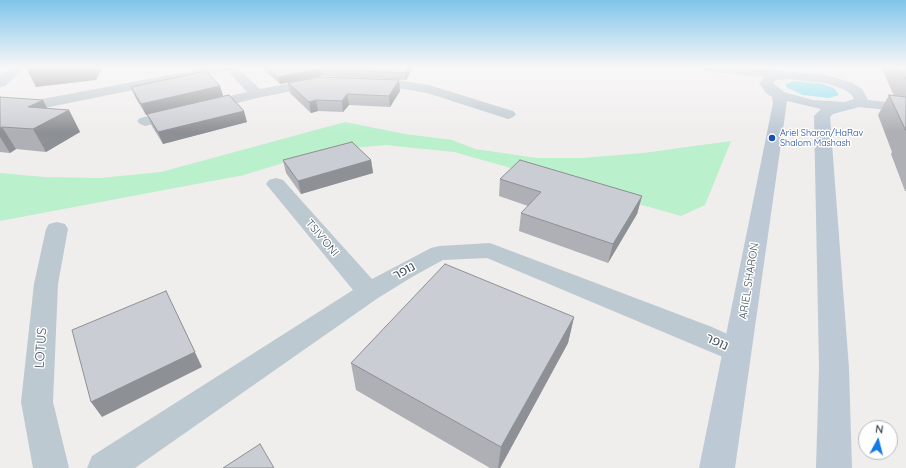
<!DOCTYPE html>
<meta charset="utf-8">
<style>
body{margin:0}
#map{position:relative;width:906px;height:468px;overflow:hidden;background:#f0eded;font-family:Quicksand,sans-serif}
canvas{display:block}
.north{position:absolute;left:858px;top:420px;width:40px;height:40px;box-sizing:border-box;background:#fff;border:1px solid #b5babe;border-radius:50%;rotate:7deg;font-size:11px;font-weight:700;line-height:16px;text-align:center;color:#45525c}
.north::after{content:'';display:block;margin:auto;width:14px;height:18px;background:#1279e5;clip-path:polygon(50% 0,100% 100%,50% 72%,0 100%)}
</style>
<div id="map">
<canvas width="906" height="468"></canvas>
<div class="north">N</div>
</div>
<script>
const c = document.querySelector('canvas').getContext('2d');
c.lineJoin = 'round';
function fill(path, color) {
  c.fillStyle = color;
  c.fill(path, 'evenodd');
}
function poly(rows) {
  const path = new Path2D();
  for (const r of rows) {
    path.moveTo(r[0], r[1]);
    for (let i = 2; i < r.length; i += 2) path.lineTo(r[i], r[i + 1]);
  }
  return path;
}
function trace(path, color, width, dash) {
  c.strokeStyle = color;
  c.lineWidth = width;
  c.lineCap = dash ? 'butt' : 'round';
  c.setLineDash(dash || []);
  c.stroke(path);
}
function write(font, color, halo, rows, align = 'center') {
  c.font = font + ' Quicksand,"Noto Sans Hebrew",sans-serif';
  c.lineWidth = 3;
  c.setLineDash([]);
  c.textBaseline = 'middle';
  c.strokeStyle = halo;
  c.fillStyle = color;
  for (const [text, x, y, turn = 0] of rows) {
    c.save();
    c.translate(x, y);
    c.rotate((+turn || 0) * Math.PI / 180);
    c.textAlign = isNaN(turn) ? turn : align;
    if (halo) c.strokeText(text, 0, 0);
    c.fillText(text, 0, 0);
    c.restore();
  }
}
const green = poly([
 [345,122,405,134,452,140,475,149,537,158,582,158,643,153,731,141,705,205,681,216,454,152,385,145,342,149,303,157,244,175,0,221,0,173,44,177,101,178,161,172]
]);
const water = poly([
 [795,81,823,84,834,88,839,95,829,98,803,95,786,87,786,84]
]);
const street = poly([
 [212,67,237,67,260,89,317,78,322,79,324,82,322,85,257,98,145,126,140,124,137,121,140,118,247,92,227,71,0,117,0,107,212,67],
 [370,79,398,80,429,85,513,111,516,114,513,117,508,119,427,93,398,88,365,86,363,83,365,80,370,79],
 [276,178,283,180,372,279,431,248,439,246,490,243,712,327,747,343,751,351,747,359,737,363,487,258,443,260,412,277,378,298,135,468,87,468,92,456,353,290,266,184,269,180,276,178],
 [57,222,65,224,68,229,58,284,53,402,69,468,33,468,21,402,34,284,46,229,49,224,57,222]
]);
const secondary = poly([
 [11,67,25,67,5,86,0,87,0,76,11,67],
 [697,67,740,67,827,75,853,83,862,89,868,100,906,104,906,112,859,107,833,114,830,117,849,368,852,468,816,468,819,368,814,116,821,109,787,101,735,468,699,468,773,103,772,97,766,93,759,83,764,77,703,71,697,67],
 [787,79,825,83,843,89,851,94,854,99,845,102,813,100,784,92,773,83,776,80,787,79]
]);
const wall = poly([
 [261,67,413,67,406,80,322,76,280,84],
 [881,67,906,67,906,191,905,191,891,154,892,152,878,115,889,95,894,96],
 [288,83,400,91,390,107,349,105,343,112,318,111,311,113,290,93],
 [220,86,223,96,247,122,163,144,152,126,147,115,146,115,135,97,131,87],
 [0,97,47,108,69,110,80,132,46,152,16,149,10,153,0,152],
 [283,160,371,160,373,173,301,194,286,173],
 [500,179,642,196,637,214,608,263,519,231,521,213,528,206,499,196],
 [574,317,568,343,500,468,490,468,356,390,351,363]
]);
const shadedWall = poly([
 [32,67,103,67,96,80,36,87,26,68],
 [409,67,413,67,406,80,405,73],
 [321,69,322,76,280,84,278,77],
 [399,80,400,91,390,107,389,96],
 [220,86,223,96,146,115,141,104],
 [347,94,349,105,343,112,342,101],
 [43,100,53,119,69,110,80,132,46,152,33,129,28,107],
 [316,100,318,111,311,113,309,102],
 [244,111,247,122,163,144,158,132],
 [2,127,16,149,10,153,0,137,0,128],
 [371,160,373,173,301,194,298,181],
 [642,196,637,214,608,263,613,244],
 [173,306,202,367,102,417,91,402],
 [574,317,568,343,500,468,498,468,501,447]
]);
const building = poly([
 [267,67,409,67,405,73,321,69,278,77,267,67],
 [899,67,906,67,906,79,899,67],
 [206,71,220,86,141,104,131,87,206,71],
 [320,77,399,80,389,96,347,94,342,101,316,100,309,102,288,83,320,77],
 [229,95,244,111,158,132,147,114,229,95],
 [889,95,906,97,906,131,889,95],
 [0,97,43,100,28,107,69,110,33,129,2,127,0,128,0,97],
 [352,142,371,160,298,181,283,160,352,142],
 [520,160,642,196,613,244,521,213,541,192,500,179,520,160],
 [445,264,574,317,501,447,351,363,445,264],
 [166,291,195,352,91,402,72,330,166,291],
 [260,444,274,468,223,468,260,444]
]);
const markers = [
 [772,138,4,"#1a4fb4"]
];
const farTransitnames = [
 ["Ariel Sharon/HaRav",780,133],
 ["Shalom Mashash",780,143]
];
const streetNames = [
 ["TSIV'ONI",322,238,50],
 ["ARIEL SHARON",749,281,-81]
];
const nearStreetnames = [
 ["נופר",404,271,-29],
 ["נופר",717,342,25],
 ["LOTUS",41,348,-86]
];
fill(green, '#baf0cc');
fill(water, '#85deef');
fill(street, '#bdc9d0');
fill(secondary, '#bdcad5');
fill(wall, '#aeb0b5');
fill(shadedWall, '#8d9094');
fill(building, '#cacdd3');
trace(building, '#8d9094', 1);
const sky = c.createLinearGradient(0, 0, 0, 132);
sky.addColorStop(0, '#80c5eb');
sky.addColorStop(0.51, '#f8f7f7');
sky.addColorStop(1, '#f8f7f700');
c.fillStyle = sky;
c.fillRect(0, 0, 906, 132);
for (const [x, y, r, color] of markers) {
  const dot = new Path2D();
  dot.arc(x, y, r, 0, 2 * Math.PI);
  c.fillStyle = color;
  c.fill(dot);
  trace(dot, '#fff', 1.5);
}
write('9px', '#164399', '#fff', farTransitnames, 'left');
write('11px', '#45525c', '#fff', streetNames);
write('13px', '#45525c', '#fff', nearStreetnames);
</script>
